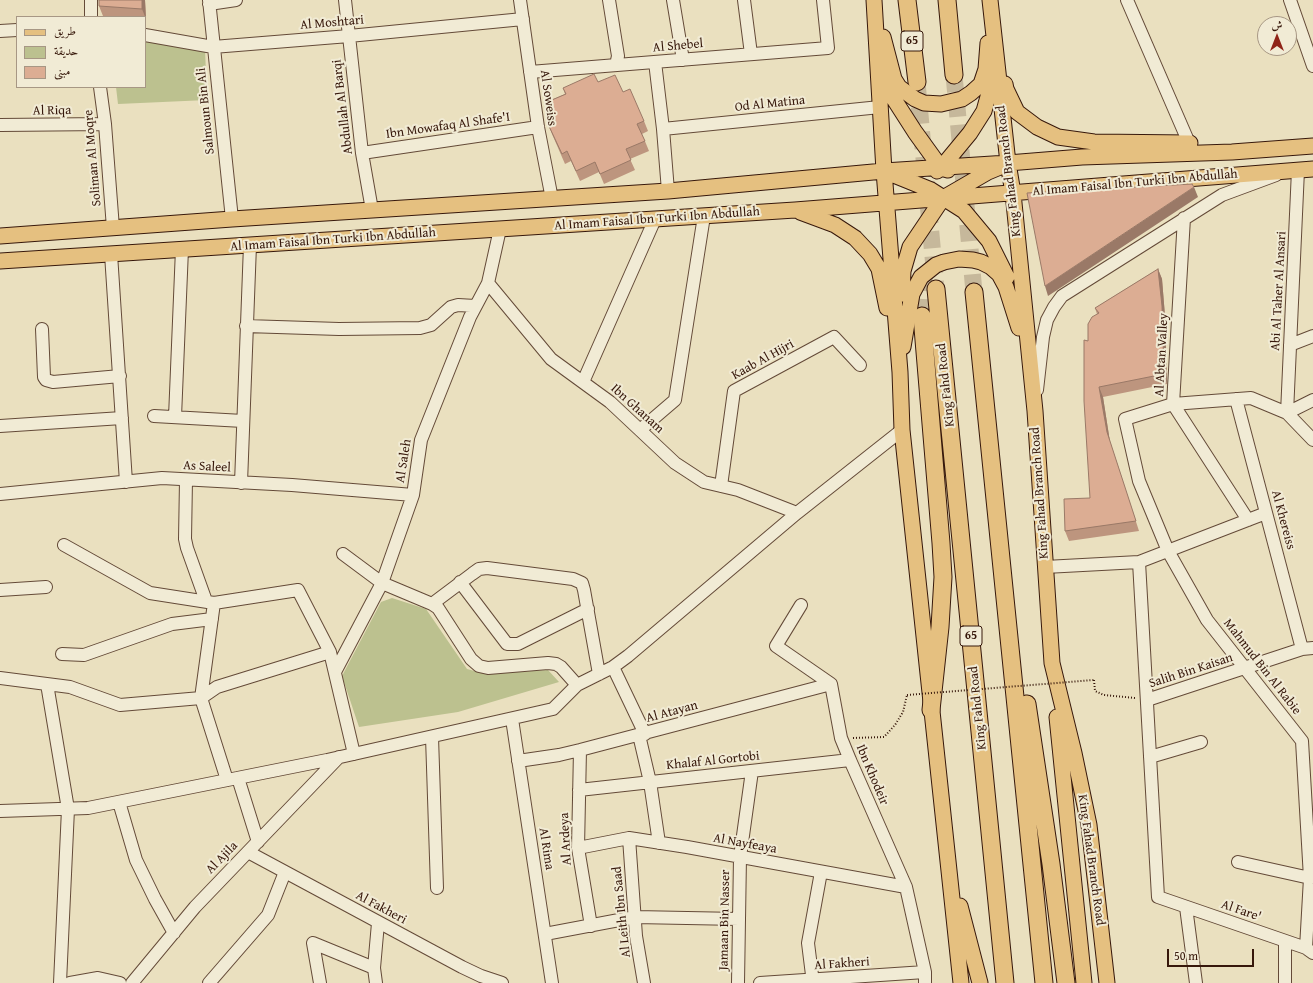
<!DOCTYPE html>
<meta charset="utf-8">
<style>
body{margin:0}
#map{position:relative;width:1313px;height:983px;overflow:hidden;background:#eae0bf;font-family:"Gentium Book Plus",Amiri,serif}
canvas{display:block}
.legend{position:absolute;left:16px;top:16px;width:130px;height:72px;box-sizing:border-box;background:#f1ebd5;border:1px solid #a79784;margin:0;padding:5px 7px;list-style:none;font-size:12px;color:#37180b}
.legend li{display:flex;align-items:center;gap:8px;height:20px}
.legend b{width:20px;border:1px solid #a79784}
.north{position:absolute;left:1257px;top:16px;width:40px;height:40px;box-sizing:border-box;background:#f1ebd5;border:1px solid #a79784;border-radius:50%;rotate:0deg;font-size:11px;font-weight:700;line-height:16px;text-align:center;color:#37180b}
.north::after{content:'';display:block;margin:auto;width:14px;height:18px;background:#8f2418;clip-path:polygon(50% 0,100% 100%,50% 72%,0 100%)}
.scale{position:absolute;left:1167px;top:949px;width:87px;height:18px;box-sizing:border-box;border:2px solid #37180b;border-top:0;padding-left:5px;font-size:12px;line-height:14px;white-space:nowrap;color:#37180b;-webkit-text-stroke:3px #f1ebd5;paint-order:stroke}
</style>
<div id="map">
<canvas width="1313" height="983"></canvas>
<ul class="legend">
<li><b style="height:5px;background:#e5c080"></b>طريق</li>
<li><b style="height:11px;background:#bcc18f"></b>حديقة</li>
<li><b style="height:11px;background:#dcad93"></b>مبنى</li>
</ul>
<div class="north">ش</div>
<div class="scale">50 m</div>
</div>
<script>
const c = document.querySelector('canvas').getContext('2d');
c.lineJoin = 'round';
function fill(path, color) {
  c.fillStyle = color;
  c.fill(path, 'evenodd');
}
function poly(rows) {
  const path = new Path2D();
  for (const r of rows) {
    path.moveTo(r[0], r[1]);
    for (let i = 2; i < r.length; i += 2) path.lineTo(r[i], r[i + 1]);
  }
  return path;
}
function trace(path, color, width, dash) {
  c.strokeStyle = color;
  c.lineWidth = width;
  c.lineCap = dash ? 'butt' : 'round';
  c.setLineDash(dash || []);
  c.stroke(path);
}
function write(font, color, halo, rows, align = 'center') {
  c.font = font + ' "Gentium Book Plus",serif';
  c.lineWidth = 4;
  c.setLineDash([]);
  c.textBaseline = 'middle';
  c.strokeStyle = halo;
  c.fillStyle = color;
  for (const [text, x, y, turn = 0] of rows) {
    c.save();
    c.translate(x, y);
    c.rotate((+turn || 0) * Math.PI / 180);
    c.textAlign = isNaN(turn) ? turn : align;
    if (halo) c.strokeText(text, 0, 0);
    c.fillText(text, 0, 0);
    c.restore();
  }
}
const green = poly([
 [145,42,205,49,207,100,118,104,116,87,145,87],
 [392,598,426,609,467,669,486,674,548,670,559,682,458,712,359,727,342,676,381,602]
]);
const highwayTunnel = poly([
 [954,75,974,292],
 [917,82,936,289],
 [922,316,925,266]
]);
const path = poly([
 [1094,680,1095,691,1104,695,1135,698],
 [853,738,884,737,895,725,903,712,907,695]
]);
const minor = poly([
 [91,0,91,17],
 [209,0,232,219],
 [345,0,362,153,372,210],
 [520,0,538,127,552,199],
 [609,0,618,56,616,65],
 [673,0,683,60],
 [744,0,751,54],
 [1127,0,1189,143],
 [1290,0,1313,66],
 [209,4,236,0],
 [0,31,17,30],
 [145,35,213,47,349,36,523,19],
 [655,62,663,129,668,191],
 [530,72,828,48,823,0],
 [100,87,105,124,113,228],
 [0,125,105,124],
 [663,129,880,107],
 [362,153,538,127],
 [1298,170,1287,413,1313,400],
 [1184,218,1173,404,1248,520],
 [111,254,126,482],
 [488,283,551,359,610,402,675,463,704,482,738,490,797,513],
 [246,326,339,329,420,328,431,325,451,307,458,305,475,306],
 [42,329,44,377,46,380,53,382,120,376],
 [1290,345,1313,336],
 [583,382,655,219],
 [1037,390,1043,337,1047,320,1054,307,1062,296,1222,195,1276,175],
 [1236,399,1302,649],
 [154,416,243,421],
 [175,417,182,249],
 [0,426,122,418],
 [640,430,675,400,704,216],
 [186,480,185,539,187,548,206,601],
 [241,483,250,245],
 [721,486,734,391,834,337,860,365],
 [0,494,162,478,292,485,413,495],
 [64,545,150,593,214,603,298,590,330,652,354,754],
 [343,554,382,583,432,604,438,608,471,659,479,666,488,668,548,663,556,664,561,667,577,685],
 [1139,562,1158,897,1306,948,1313,953],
 [1045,567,1139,562,1266,513],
 [460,582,507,644,518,644,588,609],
 [0,590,46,587],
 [214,603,201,698,227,780],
 [432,604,472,574,479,569,487,568,573,579,582,583,584,590,599,674],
 [801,605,776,646,831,684,841,738,850,760,906,887,925,972,925,983],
 [62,654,84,655,172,624,212,619],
 [613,667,645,734],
 [335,672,382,583,413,495,421,440,470,317,488,283,500,229],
 [0,678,70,687,120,705,201,698,217,687,330,652],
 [47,684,68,809,60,983],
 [1147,700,1302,649,1313,648],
 [512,719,552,983],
 [639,735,650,782,659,843],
 [432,737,437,888],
 [580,750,578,848,591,926],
 [1150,757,1201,742],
 [518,761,559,755,580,750,831,684],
 [238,778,258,842],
 [579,790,850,760],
 [119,802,136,860,155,899,174,933],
 [0,811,88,808,327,760,553,709,577,685,613,667,628,656,797,513,902,430],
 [629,838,636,936,644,983],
 [578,848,629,838,687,847,906,887],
 [248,852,462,967,481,976,502,983],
 [1238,862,1310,878],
 [1186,907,1196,983],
 [545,934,635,917,739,919],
 [1285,941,1285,983],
 [1306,948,1310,878,1302,741,1207,620,1168,551,1139,481,1125,419,1173,404,1251,398,1287,413,1313,440],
 [70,983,98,978,120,983],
 [132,983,195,907,339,757],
 [209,983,268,915,285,872],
 [320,983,313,943,374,968],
 [376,983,374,968,378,923],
 [738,983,740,857,752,771],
 [760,983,925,972],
 [813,983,808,943,821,872]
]);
const major = poly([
 [874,0,884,171,900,372,902,430,961,983],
 [990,0,1008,163,1013,193,1035,411,1052,663,1074,753,1089,825,1107,983],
 [883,37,894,79,899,87,915,99,924,103,941,104,962,99,971,93,981,84,986,69,988,43],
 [885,73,890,93,915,132,941,168,948,170],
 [1005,84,1006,89,1017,112,1037,127,1058,137,1094,142,1190,143],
 [937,171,941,168,970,133,984,111,989,93,991,72],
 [889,173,931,190,964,211,989,241,1007,277],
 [800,212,835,225,855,238,870,254,879,269,887,308],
 [0,236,232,219,668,191,884,171,1008,163,1082,157,1232,152,1313,146],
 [0,261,795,210,1313,169],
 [902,294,903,271,910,247,943,198,988,172,1000,167],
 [903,347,912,294,921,277,936,265,944,262,959,259,973,260,981,262,991,267,999,274,1006,287,1019,328],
 [1057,717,1084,983],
 [960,906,980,983]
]);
const highway = poly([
 [907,0,917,82],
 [947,0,954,75],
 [936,289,1005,983],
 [974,292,1044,983],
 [922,316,941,543,943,577,940,627,931,710],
 [1027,704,1051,864,1066,983]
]);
const pathBridge = poly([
 [907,695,1094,680]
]);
const wall = poly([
 [145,0,146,19,145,19,145,17,115,17,103,16,99,6],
 [598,82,623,92,644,121,648,131,642,134,649,151,630,159,635,170,604,184,599,172,580,181,571,161,565,164,552,134,548,124,555,121,547,102,565,94,563,88],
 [1158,269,1162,279,1165,316,1167,384,1103,397,1110,442,1139,531,1069,541,1065,531,1090,498,1088,341,1097,314,1095,308]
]);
const shadedWall = poly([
 [142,0,145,0,146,19,142,9],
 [1194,187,1198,197,1048,296,1045,286],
 [1158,269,1162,279,1165,316,1167,384,1164,374],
 [1099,387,1103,397,1110,442,1139,531,1107,432]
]);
const building = poly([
 [99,0,142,0,142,9,99,6,99,0],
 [594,74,598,82,615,75,623,92,630,89,644,121,637,124,645,141,626,149,631,160,600,174,595,162,576,171,567,151,562,154,548,124,555,121,547,102,566,94,563,88,594,74],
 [1192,184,1194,187,1045,286,1027,193,1192,184],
 [1158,269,1162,306,1164,374,1099,387,1107,432,1136,521,1065,531,1064,499,1090,498,1084,401,1084,340,1088,341,1088,324,1092,317,1099,313,1095,308,1158,269]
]);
const shields = [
 [912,41,22],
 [971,636,22]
];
const shieldNames = [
 ["65",912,41],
 ["65",971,636]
];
const streetNames = [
 ["Al Moshtari",332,23,-5],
 ["Al Shebel",678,46,-5],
 ["Al Soweiss",548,98,82],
 ["Od Al Matina",770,104,-6],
 ["Abdullah Al Barqi",343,107,-97],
 ["Al Riqa",52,111,-1],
 ["Salmoun Bin Ali",206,111,-96],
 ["Ibn Mowafaq Al Shafe'I",448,126,-8],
 ["Soliman Al Moqre",93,158,-95],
 ["King Fahad Branch Road",1009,171,-97],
 ["Al Imam Faisal Ibn Turki Ibn Abdullah",1135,183,-5],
 ["Al Imam Faisal Ibn Turki Ibn Abdullah",657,219,-4],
 ["Al Imam Faisal Ibn Turki Ibn Abdullah",333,240,-4],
 ["Abi Al Taher Al Ansari",1279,291,-87],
 ["Al Abtan Valley",1162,355,-87],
 ["Kaab Al Hijri",763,360,-29],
 ["King Fahd Road",946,385,-96],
 ["Ibn Ghanam",637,409,42],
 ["Al Saleh",404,461,-81],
 ["As Saleel",207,467,3],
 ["King Fahad Branch Road",1040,493,-94],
 ["Al Khereiss",1283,520,75],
 ["Mahmud Bin Al Rabie",1262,667,52],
 ["Salih Bin Kaisan",1191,671,-18],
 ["King Fahd Road",978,708,-96],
 ["Al Atayan",672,712,-15],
 ["Khalaf Al Gortobi",713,761,-6],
 ["Ibn Khodeir",872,775,67],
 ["Al Ardeya",566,839,-93],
 ["Al Nayfeaya",745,844,10],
 ["Al Rima",546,849,81],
 ["Al Ajila",222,858,-46],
 ["King Fahad Branch Road",1091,860,82],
 ["Al Fakheri",381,908,28],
 ["Al Fare'",1241,911,19],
 ["Al Leith Ibn Saad",622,912,-96],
 ["Jamaan Bin Nasser",725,920,-89],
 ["Al Fakheri",842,964,-4]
];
fill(green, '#bcc18f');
trace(highwayTunnel, '#c6b89b', 17, [17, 8]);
trace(minor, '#644a38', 14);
trace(major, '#37180b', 17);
trace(highway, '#37180b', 19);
trace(path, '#37180b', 2, [1, 2]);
trace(minor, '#f1ebd5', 12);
trace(major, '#e5c080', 15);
trace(highway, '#e5c080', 17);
trace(pathBridge, '#37180b', 2, [1, 2]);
fill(wall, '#bd957e');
fill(shadedWall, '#9a7967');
fill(building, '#dcad93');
trace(building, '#9a7967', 1);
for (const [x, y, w] of shields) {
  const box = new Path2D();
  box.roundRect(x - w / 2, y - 10, w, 20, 3);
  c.fillStyle = '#f1ebd5';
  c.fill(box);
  trace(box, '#37180b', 1);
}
write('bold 12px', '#37180b', null, shieldNames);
write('13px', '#37180b', '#f1ebd5', streetNames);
</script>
